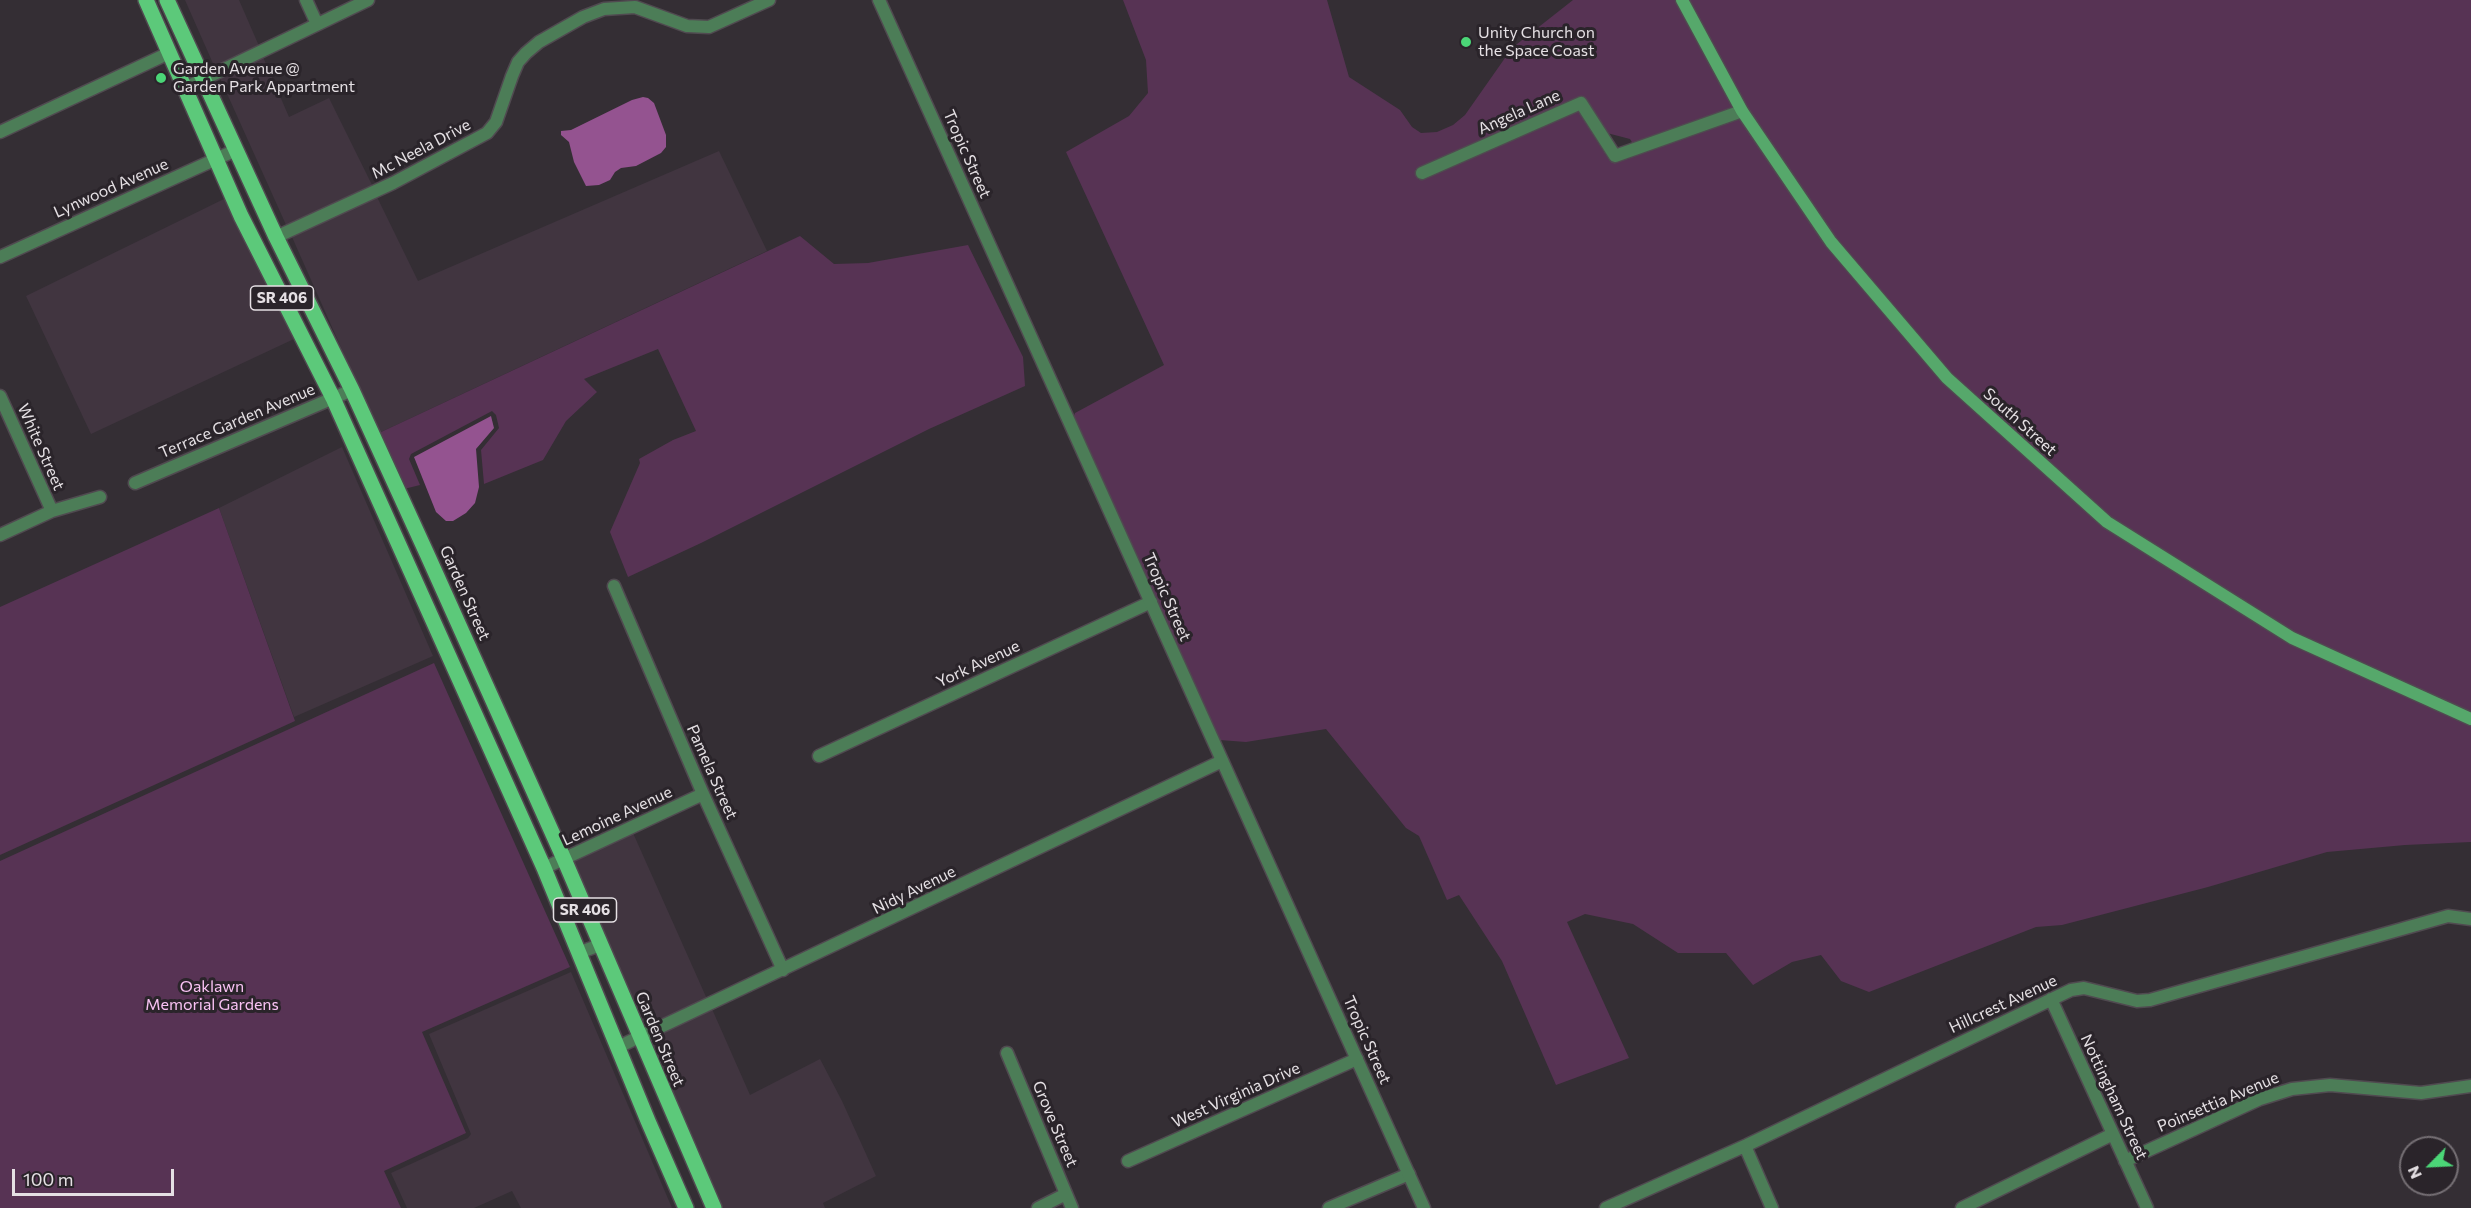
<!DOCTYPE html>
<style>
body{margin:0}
#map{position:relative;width:2471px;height:1208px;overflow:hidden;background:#342e34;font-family:Commissioner,sans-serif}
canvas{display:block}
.north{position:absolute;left:2399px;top:1136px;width:60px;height:60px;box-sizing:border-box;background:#2a242a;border:2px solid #756f74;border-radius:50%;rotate:246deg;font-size:16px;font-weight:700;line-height:24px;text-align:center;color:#e5e0e4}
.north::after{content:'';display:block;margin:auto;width:21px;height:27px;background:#4bd677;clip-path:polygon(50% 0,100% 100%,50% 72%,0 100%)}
.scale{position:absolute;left:12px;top:1169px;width:162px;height:27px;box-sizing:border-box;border:3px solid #e5e0e4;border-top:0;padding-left:8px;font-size:18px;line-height:21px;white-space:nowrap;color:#e5e0e4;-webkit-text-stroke:4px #2a242a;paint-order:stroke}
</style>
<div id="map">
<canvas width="2471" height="1208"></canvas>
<div class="north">N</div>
<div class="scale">100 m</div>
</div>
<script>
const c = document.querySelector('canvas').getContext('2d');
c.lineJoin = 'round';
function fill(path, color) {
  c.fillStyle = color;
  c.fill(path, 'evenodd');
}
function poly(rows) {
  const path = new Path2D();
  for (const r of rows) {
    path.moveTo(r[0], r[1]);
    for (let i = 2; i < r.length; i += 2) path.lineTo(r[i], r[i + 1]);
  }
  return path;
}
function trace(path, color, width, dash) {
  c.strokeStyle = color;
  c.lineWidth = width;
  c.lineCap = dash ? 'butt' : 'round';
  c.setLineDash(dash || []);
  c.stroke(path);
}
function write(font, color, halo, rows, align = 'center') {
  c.font = font + ' Commissioner,sans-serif';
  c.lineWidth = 6;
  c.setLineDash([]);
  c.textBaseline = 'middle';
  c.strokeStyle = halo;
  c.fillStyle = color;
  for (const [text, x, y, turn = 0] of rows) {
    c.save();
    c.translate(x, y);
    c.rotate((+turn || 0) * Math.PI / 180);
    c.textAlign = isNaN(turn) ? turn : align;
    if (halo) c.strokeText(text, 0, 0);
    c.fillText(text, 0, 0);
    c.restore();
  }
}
const built = poly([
 [185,0,239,0,259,46,215,68],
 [263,57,289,117,329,98,373,187,287,227,220,78],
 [719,151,767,251,379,433,292,237,377,197,418,281],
 [226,198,294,339,91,434,26,296],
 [342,447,433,656,294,717,219,508],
 [633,833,707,999,642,1029,572,862],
 [571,972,672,1208,521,1208,512,1191,474,1208,407,1208,391,1173,468,1138,471,1134,429,1034],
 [712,1009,750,1095,820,1059,842,1101,876,1176,823,1203,825,1208,720,1208,647,1039]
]);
const green = poly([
 [1123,0,1327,0,1349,77,1400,110,1412,127,1421,133,1437,132,1453,125,1465,115,1512,48,1573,0,1675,0,1733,108,1633,144,1630,139,1607,133,1586,100,1578,98,1415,170,1419,180,1578,111,1609,160,1616,162,1739,118,1826,245,1941,381,2102,526,2289,644,2471,726,2471,842,2405,845,2327,852,2208,887,2062,925,2036,927,1869,992,1841,981,1821,955,1792,962,1753,985,1726,953,1678,953,1633,924,1585,914,1567,922,1629,1058,1556,1085,1502,961,1459,895,1447,900,1419,836,1406,828,1326,729,1246,742,1220,740,1074,416,1075,413,1164,365,1066,152,1129,116,1148,93,1146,60],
 [1689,0,2471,0,2471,713,2296,633,2111,517,1951,374,1836,238,1747,108],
 [800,236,834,264,868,263,968,245,1023,357,1025,386,929,429,701,543,628,577,610,532,640,463,639,459,673,440,696,431,658,349,584,379,597,392,566,421,543,460,484,484,481,450,499,428,496,415,492,411,411,454,409,459,420,485,404,489,379,433],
 [219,508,295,721,0,855,0,607],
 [434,663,570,967,422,1032,466,1133,384,1171,401,1208,0,1208,0,861]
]);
const water = poly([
 [643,97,648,98,654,103,666,135,666,147,661,153,636,166,621,168,615,172,610,180,599,185,586,186,574,162,569,142,561,135,561,131,571,130,632,100],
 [491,416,494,428,476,449,479,487,475,503,466,513,453,521,446,521,436,512,414,457]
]);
const minor = poly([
 [306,0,317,24],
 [185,88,368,0],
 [0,132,169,53],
 [1422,173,1581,103,1615,156,1742,111],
 [276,237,393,183,487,133,496,122,512,76,518,62,526,53,539,42,583,17,604,9,635,7,687,26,709,27,769,0],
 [0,257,236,150],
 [0,396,52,511],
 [135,483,352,390],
 [0,535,52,511,100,497],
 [614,586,703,794,783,970],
 [819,756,1151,602],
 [544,868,703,794],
 [578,953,600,945],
 [2051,999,2147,1208],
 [618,1047,1222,761],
 [1007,1053,1072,1208],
 [1745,1146,1772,1208],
 [1128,1161,1357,1059],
 [2125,1161,2260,1099,2292,1089,2330,1085,2421,1093,2471,1086],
 [1038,1208,1066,1194],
 [1329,1208,1409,1174],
 [1606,1208,1747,1145,2071,990,2084,988,2137,1001,2150,1000,2448,916,2471,919],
 [1962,1208,2113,1134]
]);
const tertiary = poly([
 [879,0,1424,1208]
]);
const secondary = poly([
 [1682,0,1742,111,1831,242,1947,378,2107,522,2292,638,2471,719]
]);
const primary = poly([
 [146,0,241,216,333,398,544,868,648,1121,686,1208],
 [167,0,276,237,352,390,427,554,564,859,714,1208]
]);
const markers = [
 [1466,42,6,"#4bd677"],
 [161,78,6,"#4bd677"]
];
const shields = [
 [282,298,63],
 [585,910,63]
];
const shieldNames = [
 ["SR 406",282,298],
 ["SR 406",585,910]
];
const poiNames = [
 ["Unity Church on",1478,33],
 ["the Space Coast",1478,51],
 ["Garden Avenue @",173,69],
 ["Garden Park Appartment",173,87]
];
const streetNames = [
 ["Angela Lane",1519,112,-24],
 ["Mc Neela Drive",421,149,-28],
 ["Tropic Street",967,154,66],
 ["Lynwood Avenue",111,188,-24],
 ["Terrace Garden Avenue",237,421,-23],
 ["South Street",2020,422,42],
 ["White Street",41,447,66],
 ["Garden Street",465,593,66],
 ["Tropic Street",1167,597,66],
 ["York Avenue",978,664,-25],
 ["Pamela Street",712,772,66],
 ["Lemoine Avenue",617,816,-25],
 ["Nidy Avenue",914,890,-26],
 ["Hillcrest Avenue",2003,1004,-25],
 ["Garden Street",660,1039,67],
 ["Tropic Street",1367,1040,66],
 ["West Virginia Drive",1236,1095,-24],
 ["Nottingham Street",2114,1097,65],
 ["Poinsettia Avenue",2218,1102,-23],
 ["Grove Street",1055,1124,67]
];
const parkNames = [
 ["Oaklawn",212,987],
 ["Memorial Gardens",212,1005]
];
fill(built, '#413540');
fill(green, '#573354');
fill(water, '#945390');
trace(minor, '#504a50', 15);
trace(tertiary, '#504a50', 15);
trace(secondary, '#504a50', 15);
trace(primary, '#504a50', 18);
trace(minor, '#4c7d57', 12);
trace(tertiary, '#4c7d57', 12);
trace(secondary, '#56a86b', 12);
trace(primary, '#5cc97a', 15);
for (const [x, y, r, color] of markers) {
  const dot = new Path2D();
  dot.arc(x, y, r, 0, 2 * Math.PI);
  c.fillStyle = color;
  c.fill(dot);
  trace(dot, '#2a242a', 2);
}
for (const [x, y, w] of shields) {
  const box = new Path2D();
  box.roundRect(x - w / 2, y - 12, w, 24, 4.5);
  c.fillStyle = '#2a242a';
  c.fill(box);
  trace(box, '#e5e0e4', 1.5);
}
write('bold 15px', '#e5e0e4', null, shieldNames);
write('16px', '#e5e0e4', '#2a242a', poiNames, 'left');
write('16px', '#e5e0e4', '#2a242a', streetNames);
write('16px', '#f9c2f4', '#2a242a', parkNames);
</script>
